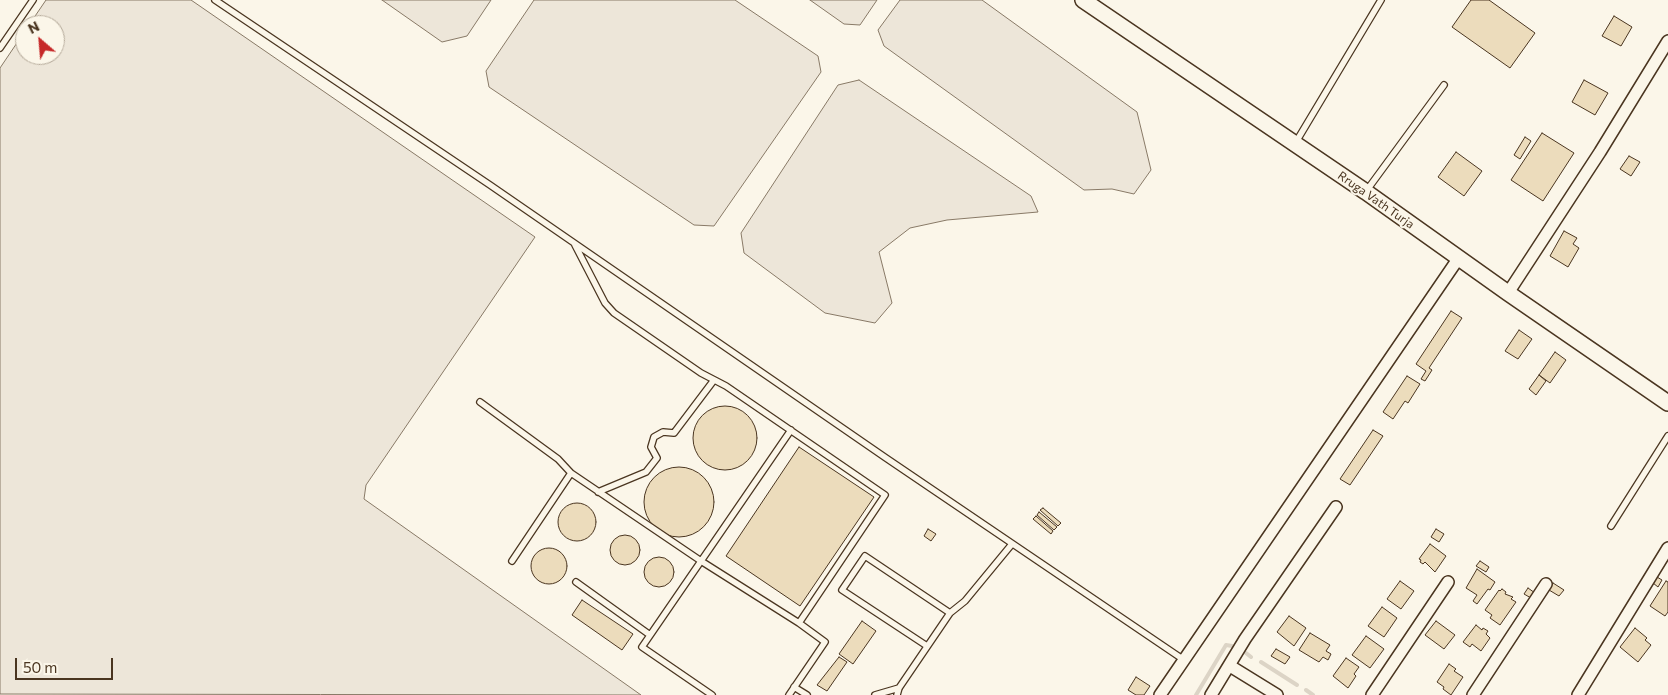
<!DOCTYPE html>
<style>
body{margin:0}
#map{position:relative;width:1668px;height:695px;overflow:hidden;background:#fbf6e9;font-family:Commissioner,sans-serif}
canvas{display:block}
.north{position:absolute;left:15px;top:15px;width:50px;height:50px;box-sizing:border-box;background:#fbf6e9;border:1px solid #b4a999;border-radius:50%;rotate:333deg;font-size:14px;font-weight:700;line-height:20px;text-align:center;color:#4a3520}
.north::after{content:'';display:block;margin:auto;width:18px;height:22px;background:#c62828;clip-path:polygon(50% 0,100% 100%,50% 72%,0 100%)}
.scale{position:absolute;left:15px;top:658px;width:98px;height:22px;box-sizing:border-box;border:2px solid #4a3520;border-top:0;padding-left:6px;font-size:15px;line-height:18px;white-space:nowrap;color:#4a3520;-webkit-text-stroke:4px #fbf6e9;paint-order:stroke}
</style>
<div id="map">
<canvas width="1668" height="695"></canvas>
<div class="north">N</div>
<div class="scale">50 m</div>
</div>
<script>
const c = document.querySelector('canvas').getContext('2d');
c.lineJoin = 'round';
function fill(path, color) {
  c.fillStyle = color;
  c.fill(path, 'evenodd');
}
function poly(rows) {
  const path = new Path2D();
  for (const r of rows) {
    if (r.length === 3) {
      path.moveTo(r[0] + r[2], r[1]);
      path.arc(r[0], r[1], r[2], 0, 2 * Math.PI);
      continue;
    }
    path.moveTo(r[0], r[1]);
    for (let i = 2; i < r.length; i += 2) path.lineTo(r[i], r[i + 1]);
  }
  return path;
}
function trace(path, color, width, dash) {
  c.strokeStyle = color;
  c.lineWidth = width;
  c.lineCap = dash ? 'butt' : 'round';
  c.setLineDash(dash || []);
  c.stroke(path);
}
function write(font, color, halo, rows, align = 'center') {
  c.font = font + ' Commissioner,sans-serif';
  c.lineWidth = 4;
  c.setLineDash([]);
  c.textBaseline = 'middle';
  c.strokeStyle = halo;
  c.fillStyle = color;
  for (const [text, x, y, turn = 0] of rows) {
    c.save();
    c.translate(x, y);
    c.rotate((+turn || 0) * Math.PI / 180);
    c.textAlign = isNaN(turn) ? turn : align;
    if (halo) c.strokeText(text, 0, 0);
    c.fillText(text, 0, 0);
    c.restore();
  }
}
const green = poly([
 [46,0,191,0,535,237,366,485,364,499,641,695,0,694,0,68,25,31,25,55,55,55,55,25,29,25,46,0],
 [382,0,491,0,467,36,442,42,382,0],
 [534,0,735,0,818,56,821,72,714,226,694,225,489,87,486,71,534,0],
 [810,0,877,0,860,25,844,24,810,0],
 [900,0,982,0,1137,112,1151,170,1134,194,1112,189,1084,190,884,46,878,30,900,0],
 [859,80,1031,196,1038,212,947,220,910,228,879,252,892,303,875,323,825,313,744,253,741,233,838,85,859,80]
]);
const stream = poly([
 [1246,653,1251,657],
 [1261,662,1297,685],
 [1306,690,1313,695],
 [1196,695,1226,645,1232,646]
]);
const building = poly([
 [1471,0,1489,0,1535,33,1510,68,1452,27,1471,0],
 [1614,16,1632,27,1621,46,1602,36,1614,16],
 [1584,80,1608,93,1595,115,1572,102,1584,80],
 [1542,133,1574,153,1543,201,1511,180,1542,133],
 [1525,137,1531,141,1520,159,1514,155,1525,137],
 [1456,152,1482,171,1464,196,1438,177,1456,152],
 [1629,156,1640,162,1631,176,1620,169,1629,156],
 [1564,231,1577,238,1573,244,1579,248,1568,267,1550,256,1564,231],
 [1451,311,1462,318,1429,368,1432,370,1425,381,1421,379,1426,371,1416,364,1451,311],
 [1519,330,1532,339,1518,359,1505,351,1519,330],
 [1555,352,1566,360,1550,383,1539,375,1555,352],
 [1539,375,1546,381,1536,395,1529,389,1539,375],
 [1407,376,1420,384,1408,403,1405,401,1393,419,1383,412,1407,376],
 [725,438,32],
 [1373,430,1383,436,1350,485,1340,479,1373,430],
 [799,447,874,497,800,606,726,556,799,447],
 [679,502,35],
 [577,522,19],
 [1043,508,1061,523,1058,526,1040,510,1043,508],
 [1039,512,1057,527,1054,530,1037,515,1039,512],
 [1036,516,1053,531,1051,534,1033,519,1036,516],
 [928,529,936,534,931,541,924,536,928,529],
 [1436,529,1444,534,1439,542,1431,537,1436,529],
 [625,550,15],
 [1430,544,1446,556,1435,572,1425,562,1423,564,1420,562,1421,560,1419,559,1430,544],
 [549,566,18],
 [659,572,15],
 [1480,561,1489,567,1486,572,1476,566,1480,561],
 [1477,569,1495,582,1490,590,1488,589,1477,604,1473,601,1477,595,1466,588,1477,569],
 [1657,577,1662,580,1658,587,1653,583,1657,577],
 [1400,581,1414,591,1401,609,1387,599,1400,581],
 [1666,581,1668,582,1668,612,1665,616,1650,606,1666,581],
 [1553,583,1564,590,1559,596,1549,590,1553,583],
 [1528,588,1535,593,1531,598,1524,594,1528,588],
 [1502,589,1506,592,1505,594,1513,597,1511,599,1516,602,1500,625,1490,618,1492,615,1485,610,1499,590,1500,591,1502,589],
 [582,600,633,634,622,650,572,615,582,600],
 [1382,607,1397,618,1384,637,1368,626,1382,607],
 [1289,616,1306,628,1294,646,1277,632,1289,616],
 [862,621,876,631,853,664,839,654,862,621],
 [1436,621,1455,635,1444,649,1425,635,1436,621],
 [1476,625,1482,630,1483,628,1488,631,1486,634,1490,638,1481,651,1472,644,1470,647,1463,642,1476,625],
 [1635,628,1647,638,1645,640,1651,645,1638,662,1620,647,1635,628],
 [1310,633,1330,645,1326,651,1331,654,1328,660,1323,657,1319,662,1299,650,1310,633],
 [1366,636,1384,649,1370,668,1352,655,1366,636],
 [1276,649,1290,657,1285,664,1271,656,1276,649],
 [839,657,847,662,827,691,817,685,839,657],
 [1346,658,1359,667,1354,674,1356,676,1348,688,1333,676,1346,658],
 [1449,664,1456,669,1454,671,1463,677,1451,695,1443,689,1444,687,1437,682,1449,664],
 [1136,677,1150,686,1144,695,1136,695,1128,690,1136,677]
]);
const service = poly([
 [215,0,490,185,886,458,1184,660],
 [0,48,33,0],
 [1296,142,1381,0],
 [1367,190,1444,85],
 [480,402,558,459,571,473,701,561,799,623,885,495,726,386,701,373,614,313,605,303,575,245],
 [598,492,646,472,657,458,651,447,654,437,663,432,674,433,714,380],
 [1611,526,1668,436],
 [512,561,571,473],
 [576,582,650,635],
 [927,646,842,590,865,556,950,613],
 [794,687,807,695],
 [712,695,642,647,791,430],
 [789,695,825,642,799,623],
 [875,695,899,688],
 [897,695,899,688,950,613,965,601,1012,544]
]);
const minor = poly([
 [1508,293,1600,152,1668,41],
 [1230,666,1277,695],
 [1160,695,1458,259],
 [1211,695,1245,639,1336,507],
 [1372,695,1448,582],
 [1473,695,1546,584],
 [1578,695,1668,548]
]);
const tertiary = poly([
 [1083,0,1366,192,1508,293,1668,403]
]);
const streetNames = [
 ["Rruga Vath Turja",1376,200,35]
];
fill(green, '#ede6d9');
trace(green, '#887966', 1);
trace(stream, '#dcd4c6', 4);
fill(building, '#ecdcbc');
trace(building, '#4a3520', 1);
trace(service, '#4a3520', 8);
trace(minor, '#4a3520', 14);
trace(tertiary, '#4a3520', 18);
trace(service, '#fbf6e9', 5.5);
trace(minor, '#fbf6e9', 11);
trace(tertiary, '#fbf6e9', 15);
write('12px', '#4a3520', '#fbf6e9', streetNames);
</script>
